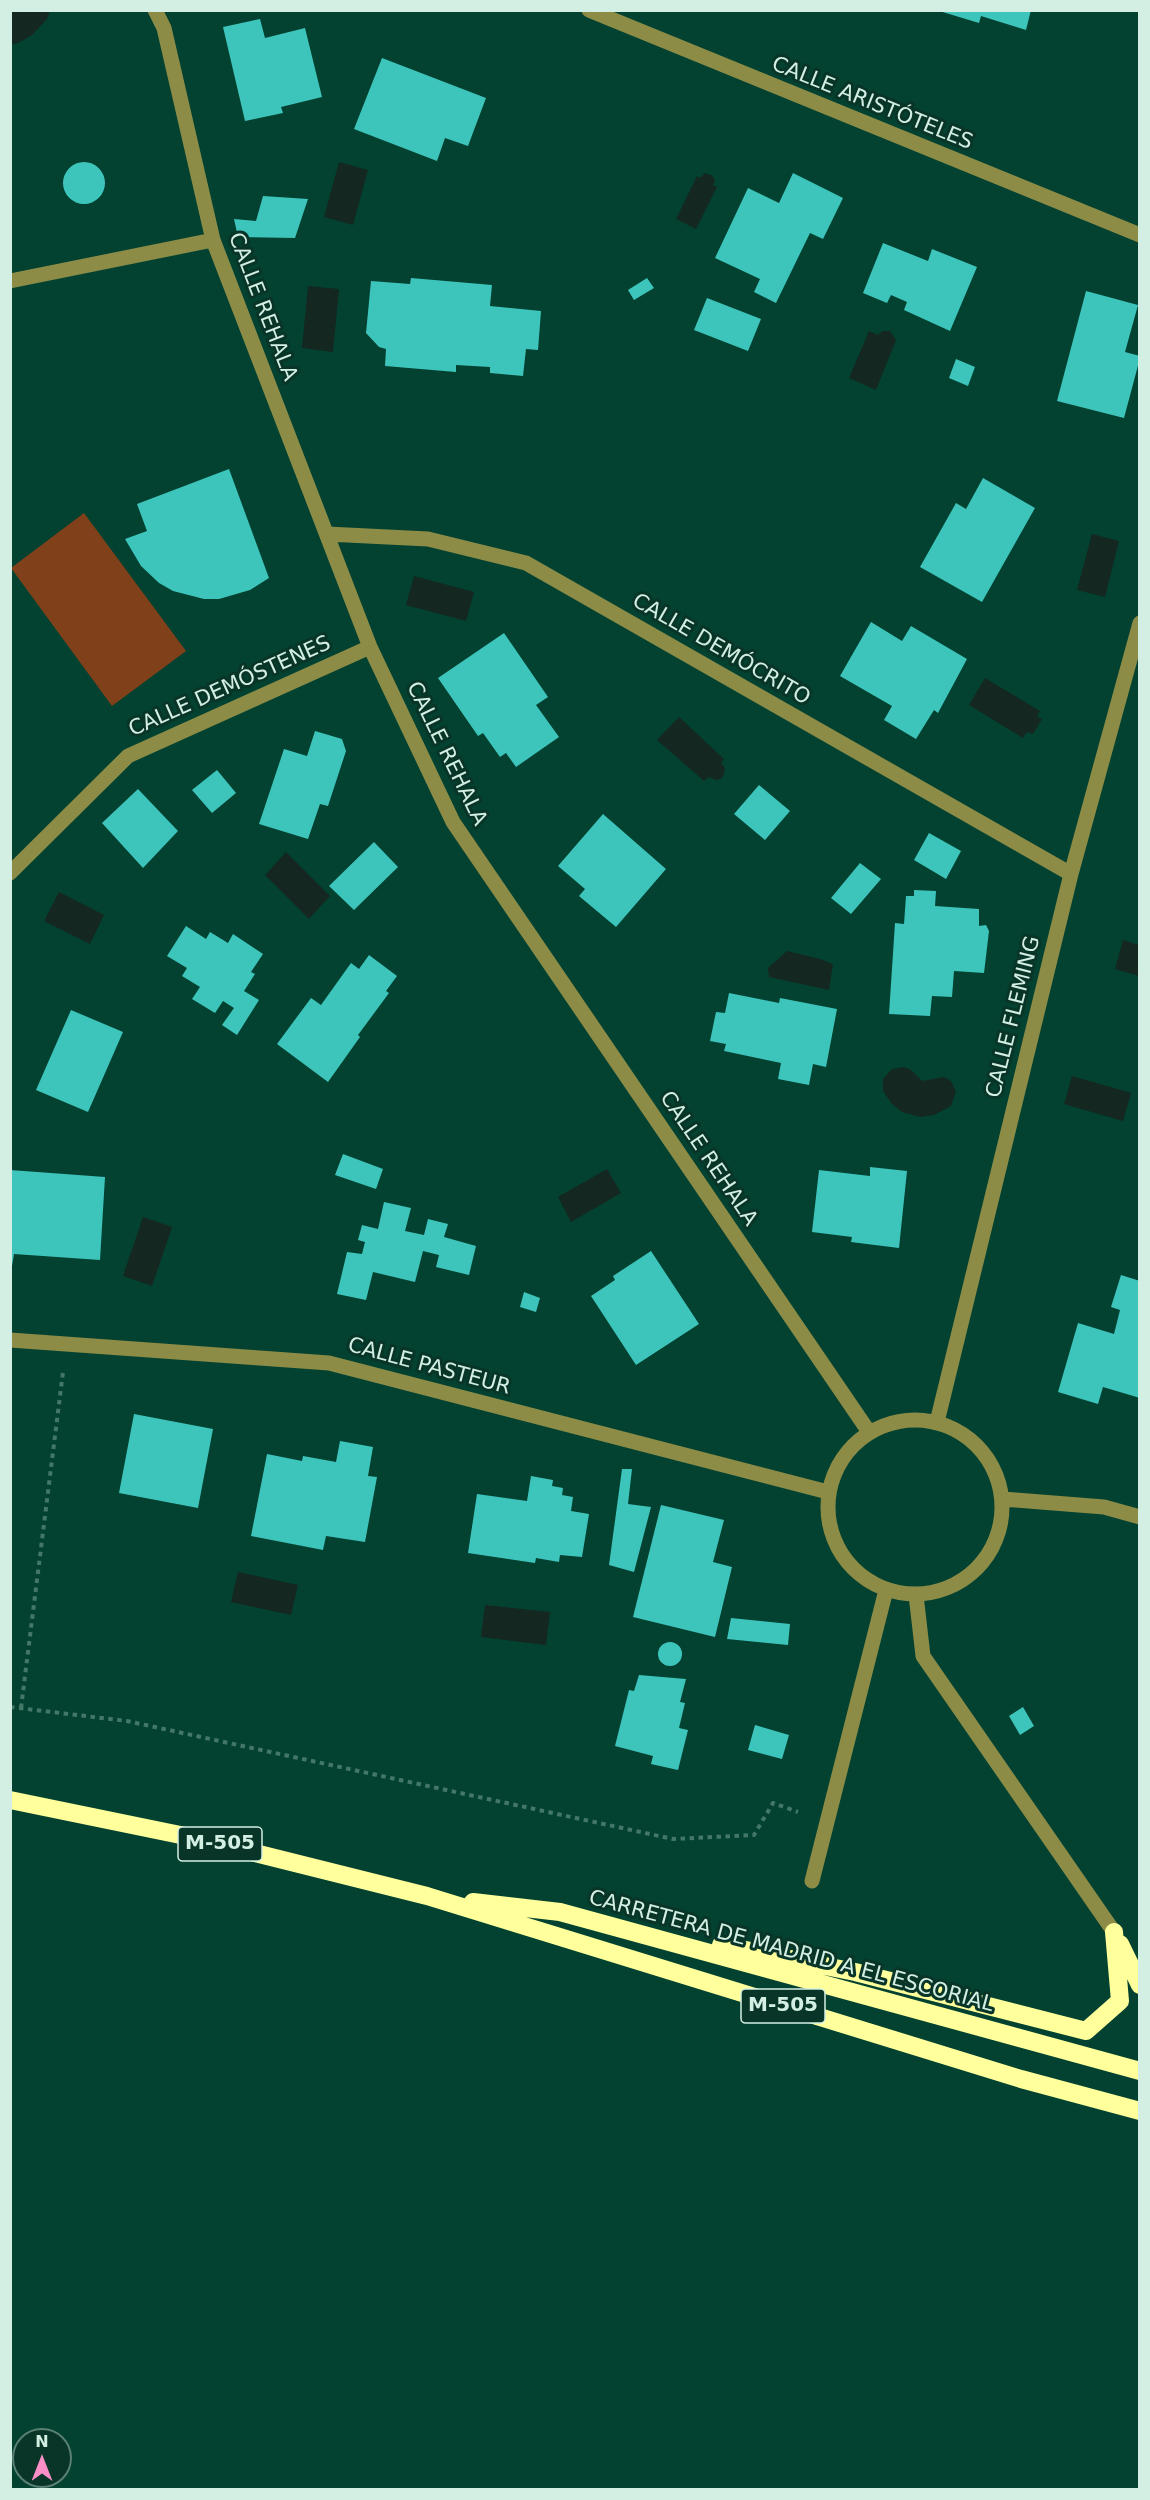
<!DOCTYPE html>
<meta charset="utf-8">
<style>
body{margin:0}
#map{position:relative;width:1150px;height:2500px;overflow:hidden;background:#034231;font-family:"DejaVu Sans",sans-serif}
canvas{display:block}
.frame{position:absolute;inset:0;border:12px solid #d3efe3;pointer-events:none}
.north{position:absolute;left:12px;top:2428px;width:60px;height:60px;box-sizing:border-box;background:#093528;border:2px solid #5a7f73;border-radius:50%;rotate:0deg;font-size:16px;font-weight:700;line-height:24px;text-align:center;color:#d3efe3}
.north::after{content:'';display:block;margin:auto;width:21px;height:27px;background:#fa8fc7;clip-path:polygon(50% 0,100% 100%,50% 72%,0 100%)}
</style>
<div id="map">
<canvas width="1150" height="2500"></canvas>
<div class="frame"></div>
<div class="north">N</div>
</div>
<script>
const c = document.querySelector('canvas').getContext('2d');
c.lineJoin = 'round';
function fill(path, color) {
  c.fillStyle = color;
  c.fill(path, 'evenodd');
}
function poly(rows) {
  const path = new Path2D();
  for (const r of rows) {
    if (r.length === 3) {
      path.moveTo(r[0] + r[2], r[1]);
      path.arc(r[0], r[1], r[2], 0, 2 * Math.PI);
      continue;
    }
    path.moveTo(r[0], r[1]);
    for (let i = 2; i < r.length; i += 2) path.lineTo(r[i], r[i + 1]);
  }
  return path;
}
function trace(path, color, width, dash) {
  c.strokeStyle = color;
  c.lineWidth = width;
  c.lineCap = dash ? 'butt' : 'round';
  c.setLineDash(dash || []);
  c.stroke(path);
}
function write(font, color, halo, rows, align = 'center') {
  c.font = font + ' "DejaVu Sans",sans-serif';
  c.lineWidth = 6;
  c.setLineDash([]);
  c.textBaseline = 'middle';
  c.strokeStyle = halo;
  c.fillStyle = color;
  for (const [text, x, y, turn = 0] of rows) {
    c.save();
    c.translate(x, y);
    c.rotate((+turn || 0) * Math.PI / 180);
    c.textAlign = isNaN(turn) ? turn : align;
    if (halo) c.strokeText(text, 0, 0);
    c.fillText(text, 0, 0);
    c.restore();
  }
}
const green = poly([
 [84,513,186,651,112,706,11,568]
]);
const water = poly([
 [11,10,50,10,50,11,47,19,32,35,18,43,12,44],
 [339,162,368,170,353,225,324,217],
 [705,173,713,176,715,181,713,185,717,187,696,229,676,219,697,176,700,178],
 [308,286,339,289,333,352,302,348],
 [869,331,878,335,882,331,890,331,896,340,876,390,849,378],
 [1092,534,1119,541,1105,597,1077,590],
 [414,576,474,592,466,621,406,605],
 [985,678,1040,711,1037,716,1042,719,1033,734,1027,732,1023,738,969,705],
 [679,717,724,759,721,763,725,768,724,774,721,779,716,780,709,777,704,781,657,740],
 [286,852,330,896,309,919,265,875],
 [59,892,104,915,90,944,44,921],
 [1123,940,1139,945,1139,976,1115,969],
 [787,951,820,959,833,964,829,990,769,977,768,968],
 [904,1067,910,1069,922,1081,944,1077,951,1081,956,1092,951,1106,934,1115,920,1117,902,1112,892,1104,883,1091,883,1079,892,1069],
 [1072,1076,1131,1093,1123,1121,1064,1104],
 [607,1169,621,1193,571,1222,558,1197],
 [143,1217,172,1227,152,1286,123,1276],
 [238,1572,298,1585,291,1615,231,1602],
 [485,1605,550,1612,546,1645,481,1637]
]);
const building = poly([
 [936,10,1031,10,1026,30,981,16,979,23],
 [260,19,265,38,305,28,322,97,281,107,283,113,245,121,223,27],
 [382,58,486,98,468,146,445,138,437,161,354,129],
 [84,183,21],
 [793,173,843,198,823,239,810,233,776,303,754,292,760,279,715,258,748,188,779,203],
 [263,196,308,199,295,238,238,237,234,219,256,221],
 [883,243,928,261,932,249,977,267,950,331,904,310,907,302,891,295,887,303,863,293],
 [411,278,492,285,490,306,541,311,538,350,526,349,523,376,490,373,490,367,456,365,456,372,385,366,386,349,379,347,366,333,371,281,410,284],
 [647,278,654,288,634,300,628,290],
 [1086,291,1138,305,1125,352,1140,356,1140,358,1124,418,1057,401],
 [707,298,761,319,748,351,694,330],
 [956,359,975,367,968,386,949,378],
 [229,469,269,578,250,590,219,599,204,599,173,591,159,583,141,566,125,539,147,531,137,504],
 [983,478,1035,508,982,602,920,567,956,503,966,509],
 [871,622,902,641,911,626,967,659,938,713,934,710,916,739,884,720,892,706,840,676],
 [504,633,548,697,536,705,559,737,516,767,506,753,500,757,483,733,478,736,438,678],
 [315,731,342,739,346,751,328,806,320,804,308,839,259,824,284,749,307,756],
 [217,770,236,793,212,813,192,790],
 [759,785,790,811,765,840,734,814],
 [138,789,178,831,143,868,102,823],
 [603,814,666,869,616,927,579,896,585,889,558,866],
 [929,833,961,851,946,879,914,860],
 [374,842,398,867,354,910,329,886],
 [860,863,881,879,851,914,831,898],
 [914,890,936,891,935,906,979,909,979,926,986,925,989,931,984,973,954,971,952,997,932,996,930,1016,889,1014,895,923,904,924,906,896,914,896],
 [186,926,206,939,210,932,228,943,233,934,263,954,251,972,255,974,244,991,259,1000,237,1035,222,1025,234,1008,223,1001,215,1013,192,999,200,987,182,976,187,968,167,956],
 [369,955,397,976,386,991,389,993,358,1035,360,1037,328,1082,277,1044,311,998,321,1005,351,963,359,969],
 [729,993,779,1003,780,998,837,1009,826,1067,813,1064,809,1085,778,1079,781,1063,724,1051,726,1044,710,1041,716,1012,725,1013],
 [71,1010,123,1032,88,1112,36,1090],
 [343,1154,383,1169,376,1189,335,1175],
 [870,1167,907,1171,899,1248,851,1242,852,1237,812,1232,819,1170,870,1176],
 [10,1170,105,1177,100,1260,14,1254,10,1278],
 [384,1202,411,1208,405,1231,424,1235,428,1219,448,1224,444,1237,476,1246,469,1275,436,1267,439,1255,423,1251,415,1282,373,1272,366,1300,337,1294,347,1252,362,1254,365,1242,358,1240,362,1225,378,1229],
 [651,1251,699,1324,636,1365,591,1296,615,1280,613,1276],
 [1121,1275,1140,1281,1140,1398,1103,1387,1098,1404,1058,1392,1078,1323,1114,1334,1120,1310,1111,1307],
 [524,1292,540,1298,536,1312,520,1307],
 [134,1414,213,1429,198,1508,119,1493],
 [340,1441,373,1447,368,1476,377,1477,365,1542,326,1536,323,1550,251,1536,267,1454,302,1461,303,1456,336,1462],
 [622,1469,632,1469,628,1504,651,1507,634,1572,609,1565],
 [531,1476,553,1480,552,1486,563,1488,562,1495,573,1497,571,1511,589,1514,582,1557,560,1555,559,1562,536,1558,535,1563,468,1553,477,1494,527,1501],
 [661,1505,724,1520,713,1562,732,1567,715,1637,633,1617],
 [731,1618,790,1624,788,1645,727,1639],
 [670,1654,12],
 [639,1675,686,1679,680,1702,685,1703,679,1728,688,1730,678,1770,651,1764,653,1756,615,1746,629,1690,634,1691],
 [1023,1707,1034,1726,1020,1735,1009,1716],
 [755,1725,789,1735,782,1759,748,1750]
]);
const path = poly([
 [10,1707,127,1721,673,1839,754,1835,773,1803,798,1812],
 [21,1708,63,1372]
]);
const minor = poly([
 [155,10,164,28,213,240,370,647,453,822,869,1432],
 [589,10,1140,235],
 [10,281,213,240],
 [327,534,428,539,526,563,1071,874],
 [10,873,128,756,370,647],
 [10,1340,329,1363,828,1492],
 [915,1507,87],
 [937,1422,1071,874,1140,623],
 [1003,1499,1104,1507,1140,1517],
 [916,1595,923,1656,1114,1932],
 [812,1881,886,1590]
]);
const highway = poly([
 [10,1800,195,1838,427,1896,1021,2079,1140,2111],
 [473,1902,560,1912,1140,2071],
 [1120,1944,1140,1985],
 [721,1945,855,1972,1086,2031,1120,2001,1114,1932]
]);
const shields = [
 [220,1844,84],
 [783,2006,84]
];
const shieldNames = [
 ["M-505",220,1844],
 ["M-505",783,2006]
];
const streetNames = [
 ["CALLE ARISTÓTELES",872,104,22],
 ["CALLE REHALA",262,307,69],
 ["CALLE DEMÓCRITO",721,650,30],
 ["CALLE DEMÓSTENES",230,687,-24],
 ["CALLE REHALA",446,754,64],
 ["CALLE FLEMING",1014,1017,-76],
 ["CALLE REHALA",708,1159,56],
 ["CALLE PASTEUR",429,1367,15],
 ["CARRETERA DE MADRID A EL ESCORIAL",791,1952,15]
];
fill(green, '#804019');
fill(water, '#142720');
fill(building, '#3dc5bc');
trace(path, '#437768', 4, [4.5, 4.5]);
trace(minor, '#8c8c47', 15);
trace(highway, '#ffff9b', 18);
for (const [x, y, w] of shields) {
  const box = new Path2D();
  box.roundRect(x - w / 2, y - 17, w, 34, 4.5);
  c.fillStyle = '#093528';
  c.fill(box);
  trace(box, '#d3efe3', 1.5);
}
write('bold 20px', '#d3efe3', null, shieldNames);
write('21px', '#d3efe3', '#093528', streetNames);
</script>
